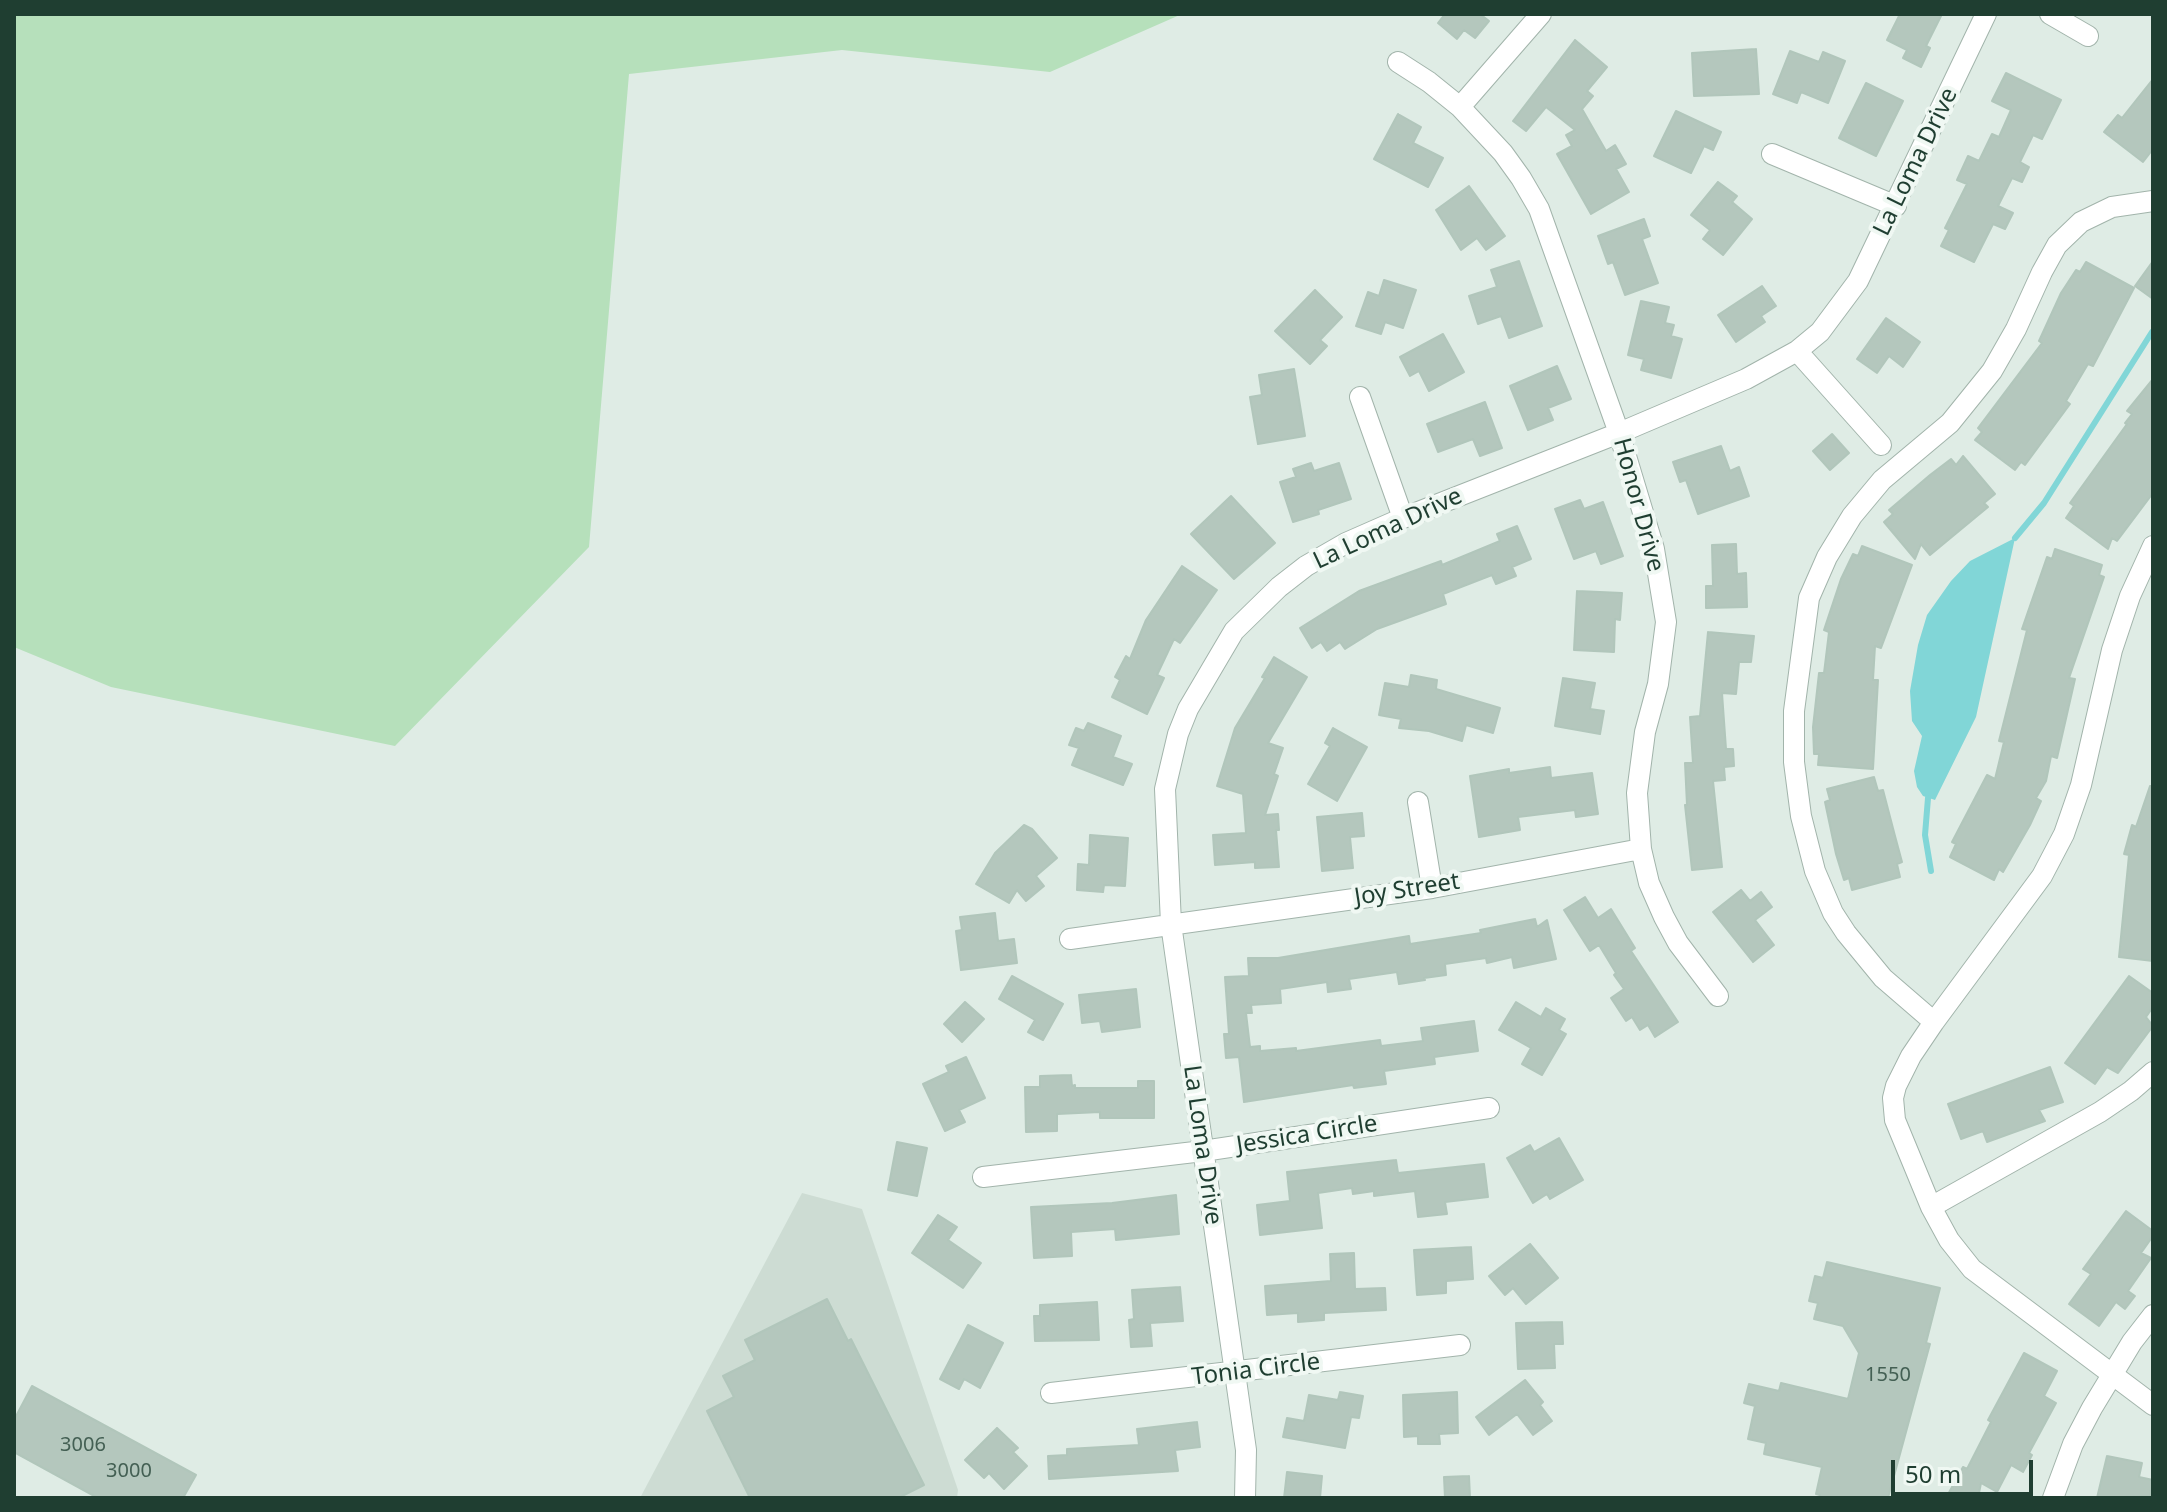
<!DOCTYPE html>
<style>
body{margin:0}
#map{position:relative;width:2167px;height:1512px;overflow:hidden;background:#dfece5;font-family:"Noto Sans",sans-serif}
canvas{display:block}
.frame{position:absolute;inset:0;border:16px solid #1f3e31;pointer-events:none}
.scale{position:absolute;left:1891px;top:1460px;width:142px;height:36px;box-sizing:border-box;border:4px solid #1f3e31;border-top:0;padding-left:10px;font-size:24px;line-height:28px;white-space:nowrap;color:#1f3e31;-webkit-text-stroke:6px #f0f8f3;paint-order:stroke}
</style>
<div id="map">
<canvas width="2167" height="1512"></canvas>
<div class="frame"></div>
<div class="scale">50 m</div>
</div>
<script>
const c = document.querySelector('canvas').getContext('2d');
c.lineJoin = 'round';
function fill(path, color) {
  c.fillStyle = color;
  c.fill(path, 'evenodd');
}
function poly(rows) {
  const path = new Path2D();
  for (const r of rows) {
    path.moveTo(r[0], r[1]);
    for (let i = 2; i < r.length; i += 2) path.lineTo(r[i], r[i + 1]);
  }
  return path;
}
function trace(path, color, width, dash) {
  c.strokeStyle = color;
  c.lineWidth = width;
  c.lineCap = dash ? 'butt' : 'round';
  c.setLineDash(dash || []);
  c.stroke(path);
}
function write(font, color, halo, rows, align = 'center') {
  c.font = font + ' "Noto Sans",sans-serif';
  c.lineWidth = 8;
  c.setLineDash([]);
  c.textBaseline = 'middle';
  c.strokeStyle = halo;
  c.fillStyle = color;
  for (const [text, x, y, turn = 0] of rows) {
    c.save();
    c.translate(x, y);
    c.rotate((+turn || 0) * Math.PI / 180);
    c.textAlign = isNaN(turn) ? turn : align;
    if (halo) c.strokeText(text, 0, 0);
    c.fillText(text, 0, 0);
    c.restore();
  }
}
const built = poly([
 [802,1193,862,1209,958,1490,957,1498,640,1498]
]);
const green = poly([
 [14,14,1182,14,1050,72,842,50,629,74,589,547,395,746,111,687,14,647]
]);
const water = poly([
 [2015,538,1976,717,1935,800,1923,796,1917,787,1914,771,1922,736,1912,721,1910,691,1918,645,1927,615,1951,581,1970,561]
]);
const stream = poly([
 [2015,538,2044,503,2152,332],
 [1928,798,1925,835,1931,871]
]);
const building = poly([
 [1445,14,1480,14,1489,21,1475,38,1464,30,1457,39,1438,23,1445,14],
 [1900,14,1942,14,1926,46,1930,48,1921,67,1903,58,1907,50,1887,40,1900,14],
 [1575,40,1607,67,1587,91,1593,96,1582,109,1606,151,1615,145,1626,164,1616,169,1629,192,1591,214,1557,154,1572,146,1566,135,1575,130,1546,107,1526,131,1513,121,1575,40],
 [1756,49,1759,94,1694,96,1692,53,1756,49],
 [1790,51,1819,62,1823,52,1845,61,1828,103,1801,92,1797,103,1773,94,1790,51],
 [2006,73,2061,100,2042,139,2033,135,2020,162,2029,167,2022,182,2012,178,1998,206,2013,213,2005,229,1993,224,1974,262,1941,246,1949,230,1945,228,1967,184,1957,180,1968,156,1979,161,1992,134,1999,137,2011,110,1992,101,2006,73],
 [2153,79,2153,149,2143,162,2104,132,2118,115,2122,118,2153,79],
 [1866,83,1903,101,1876,156,1839,138,1866,83],
 [1676,111,1721,132,1713,150,1704,146,1691,173,1654,156,1676,111],
 [1398,114,1421,127,1413,143,1443,158,1428,187,1374,159,1398,114],
 [1718,182,1737,196,1732,202,1752,219,1723,255,1703,239,1710,230,1691,215,1718,182],
 [1469,186,1505,236,1486,250,1477,238,1461,250,1436,210,1469,186],
 [1644,219,1650,236,1642,239,1658,283,1625,295,1613,262,1608,264,1598,236,1644,219],
 [1519,261,1542,326,1509,338,1501,316,1478,324,1469,296,1497,287,1491,270,1519,261],
 [2153,261,2153,299,2135,286,2153,261],
 [2086,262,2134,288,2093,366,2088,364,2066,401,2070,404,2025,465,2021,462,2015,470,1975,440,1982,432,1978,428,2042,343,2039,341,2061,293,2076,270,2080,272,2086,262],
 [1384,280,1416,290,1403,328,1385,322,1381,334,1356,326,1368,292,1379,296,1384,280],
 [1762,286,1776,306,1761,316,1765,322,1736,342,1718,315,1762,286],
 [1315,290,1342,317,1320,340,1327,346,1310,364,1275,331,1315,290],
 [1641,301,1669,307,1665,323,1674,325,1671,336,1682,339,1671,378,1641,370,1644,359,1628,355,1641,301],
 [1886,318,1920,342,1903,367,1889,356,1877,373,1857,359,1886,318],
 [1443,334,1464,372,1429,391,1419,371,1410,376,1400,357,1443,334],
 [1557,366,1571,399,1548,408,1553,420,1528,430,1510,386,1557,366],
 [1294,369,1305,436,1258,444,1250,397,1262,395,1259,375,1294,369],
 [2153,379,2153,493,2117,541,2112,538,2108,549,2066,518,2074,506,2070,503,2127,424,2125,423,2132,414,2127,411,2153,379],
 [1485,402,1502,448,1480,456,1473,439,1438,452,1427,424,1485,402],
 [1832,434,1849,453,1830,470,1813,451,1832,434],
 [1721,446,1730,471,1739,467,1749,496,1698,514,1686,480,1680,482,1673,462,1721,446],
 [1963,456,1995,494,1984,503,1988,507,1930,555,1921,544,1915,559,1884,522,1893,514,1889,510,1930,475,1951,459,1956,465,1963,456],
 [1311,463,1314,471,1339,463,1351,499,1318,510,1319,514,1293,522,1280,482,1296,477,1293,469,1311,463],
 [1231,496,1275,543,1234,579,1191,534,1231,496],
 [1580,500,1584,509,1603,502,1623,556,1601,564,1596,551,1574,559,1555,509,1580,500],
 [1517,526,1531,559,1512,567,1516,576,1496,584,1492,575,1443,594,1446,604,1377,629,1345,649,1340,642,1327,651,1321,642,1312,648,1300,628,1359,591,1441,561,1442,565,1500,541,1497,534,1517,526],
 [1736,544,1737,574,1746,573,1747,607,1706,608,1706,586,1713,586,1712,545,1736,544],
 [1862,546,1912,565,1881,648,1875,646,1873,680,1878,680,1873,769,1818,765,1819,754,1814,754,1813,727,1819,673,1824,673,1829,632,1824,630,1841,579,1853,554,1858,556,1862,546],
 [2055,549,2102,565,2099,575,2104,577,2069,678,2075,679,2057,758,2051,756,2046,781,2036,798,2041,801,2030,825,2003,872,1999,869,1994,880,1950,857,1956,844,1952,842,1987,775,1995,779,2004,742,1999,741,2027,630,2022,629,2047,557,2052,559,2055,549],
 [1182,566,1217,590,1180,643,1174,639,1157,675,1164,678,1147,714,1112,697,1120,680,1115,677,1126,656,1130,659,1146,620,1182,566],
 [1577,591,1622,593,1620,620,1615,619,1614,652,1574,650,1577,591],
 [1708,632,1754,636,1751,662,1739,662,1736,694,1722,693,1726,749,1733,749,1734,766,1724,767,1725,780,1713,781,1722,867,1692,870,1685,805,1687,805,1685,763,1693,763,1690,717,1700,716,1708,632],
 [1274,657,1307,677,1268,743,1283,748,1274,774,1278,776,1265,815,1278,814,1279,830,1276,830,1279,867,1255,868,1255,862,1215,865,1213,835,1246,833,1243,794,1217,786,1235,728,1265,678,1262,677,1274,657],
 [1411,675,1437,680,1436,689,1500,708,1493,733,1466,725,1462,741,1429,731,1399,728,1401,719,1379,715,1385,683,1409,687,1411,675],
 [1563,678,1595,683,1590,709,1604,711,1600,734,1555,726,1563,678],
 [1088,723,1121,736,1113,757,1132,764,1123,785,1072,765,1079,748,1069,745,1076,728,1084,731,1088,723],
 [1333,728,1367,747,1337,801,1308,784,1330,746,1325,743,1333,728],
 [1550,767,1551,778,1592,773,1598,814,1576,817,1575,810,1518,817,1520,830,1479,837,1470,776,1509,769,1509,773,1550,767],
 [1874,777,1878,791,1883,790,1895,836,1902,862,1897,864,1900,877,1852,890,1849,878,1844,880,1836,854,1825,802,1830,800,1827,789,1874,777],
 [2150,786,2153,786,2153,961,2119,957,2129,855,2124,854,2132,825,2136,827,2150,786],
 [1362,813,1364,836,1350,837,1353,868,1322,871,1317,817,1362,813],
 [1024,825,1032,829,1057,858,1036,876,1044,886,1026,901,1017,890,1009,903,976,884,995,853,1024,825],
 [1090,835,1128,838,1125,886,1104,885,1103,892,1077,890,1078,864,1089,865,1090,835],
 [1741,890,1750,901,1761,892,1772,907,1755,920,1774,945,1753,962,1713,912,1741,890],
 [1585,897,1598,918,1611,909,1635,948,1631,951,1678,1022,1655,1037,1648,1025,1640,1030,1632,1017,1626,1021,1611,998,1624,989,1614,975,1616,973,1599,945,1590,951,1564,910,1585,897],
 [995,913,998,941,1014,939,1017,963,961,970,956,931,962,930,960,917,995,913],
 [1535,919,1537,927,1547,920,1556,959,1514,968,1512,957,1487,963,1486,958,1445,964,1446,975,1424,978,1425,980,1399,984,1397,972,1349,979,1351,989,1328,992,1327,982,1280,989,1281,1003,1251,1005,1252,1013,1246,1013,1250,1047,1260,1046,1260,1051,1296,1048,1296,1051,1380,1040,1381,1046,1423,1041,1421,1028,1474,1021,1478,1051,1434,1057,1435,1064,1384,1071,1386,1084,1354,1088,1353,1085,1244,1102,1239,1057,1226,1058,1224,1034,1229,1034,1225,977,1249,976,1248,958,1278,958,1409,936,1410,944,1481,933,1480,930,1535,919],
 [1012,976,1063,1004,1043,1040,1028,1032,1035,1020,999,999,1012,976],
 [2129,976,2153,993,2153,1007,2146,1017,2153,1026,2118,1073,2107,1067,2095,1084,2065,1063,2129,976],
 [1136,989,1140,1027,1102,1032,1100,1021,1082,1023,1079,995,1136,989],
 [965,1002,984,1019,962,1042,944,1024,965,1002],
 [1516,1002,1541,1017,1546,1008,1565,1019,1559,1030,1566,1034,1542,1075,1522,1064,1531,1048,1499,1030,1516,1002],
 [966,1057,985,1098,959,1110,965,1122,945,1131,923,1084,949,1072,946,1066,966,1057],
 [2050,1067,2063,1102,2039,1110,2045,1121,1987,1142,1983,1131,1961,1139,1948,1104,2050,1067],
 [1071,1075,1072,1086,1075,1085,1075,1088,1138,1088,1138,1081,1154,1081,1154,1118,1100,1118,1100,1112,1057,1114,1057,1131,1026,1132,1025,1087,1040,1087,1040,1076,1071,1075],
 [1559,1138,1583,1180,1550,1199,1547,1194,1533,1203,1507,1158,1530,1145,1534,1152,1559,1138],
 [897,1142,927,1148,917,1196,888,1190,897,1142],
 [1396,1160,1398,1173,1484,1164,1488,1197,1445,1202,1447,1214,1418,1217,1415,1191,1374,1196,1374,1191,1353,1194,1352,1188,1318,1193,1322,1228,1260,1235,1257,1205,1290,1201,1287,1172,1396,1160],
 [1176,1195,1179,1234,1116,1240,1115,1229,1071,1232,1072,1256,1034,1258,1031,1207,1112,1203,1176,1195],
 [2126,1211,2153,1231,2153,1236,2141,1253,2151,1258,2128,1291,2135,1296,2125,1309,2116,1302,2099,1326,2069,1304,2091,1274,2083,1269,2126,1211],
 [938,1215,957,1227,948,1240,981,1263,963,1288,912,1253,938,1215],
 [1530,1244,1558,1278,1526,1304,1513,1288,1505,1295,1489,1276,1530,1244],
 [1471,1247,1473,1279,1446,1281,1446,1293,1417,1295,1414,1250,1471,1247],
 [1354,1253,1355,1289,1385,1288,1386,1310,1324,1313,1324,1320,1298,1322,1298,1313,1267,1315,1265,1286,1331,1281,1330,1254,1354,1253],
 [1827,1262,1940,1288,1926,1343,1930,1344,1888,1498,1819,1498,1820,1495,1816,1494,1822,1467,1764,1454,1766,1443,1748,1439,1755,1406,1744,1403,1749,1384,1779,1391,1781,1383,1848,1399,1859,1353,1843,1326,1814,1319,1818,1303,1809,1301,1815,1276,1823,1278,1827,1262],
 [1180,1287,1183,1321,1150,1323,1152,1346,1131,1347,1129,1320,1134,1319,1132,1290,1180,1287],
 [827,1299,848,1341,851,1339,924,1485,898,1498,750,1498,707,1411,734,1397,723,1376,755,1360,745,1340,827,1299],
 [1097,1302,1099,1340,1035,1341,1034,1316,1040,1316,1040,1305,1097,1302],
 [1562,1322,1563,1344,1554,1344,1555,1368,1518,1369,1516,1323,1562,1322],
 [968,1325,1003,1343,980,1388,964,1379,959,1389,940,1379,968,1325],
 [2024,1353,2057,1371,2044,1396,2056,1403,2029,1453,2032,1455,2023,1472,2011,1465,1997,1492,1981,1483,1978,1498,1946,1498,1963,1467,1967,1469,1991,1422,1988,1420,2024,1353],
 [1525,1380,1543,1402,1540,1405,1552,1421,1533,1435,1517,1414,1489,1435,1476,1417,1525,1380],
 [32,1386,196,1475,183,1498,98,1498,14,1452,14,1420,32,1386],
 [1340,1392,1363,1396,1359,1418,1351,1417,1345,1448,1283,1437,1287,1418,1304,1421,1309,1395,1338,1400,1340,1392],
 [1457,1392,1458,1433,1439,1434,1440,1444,1418,1444,1418,1436,1404,1437,1403,1395,1457,1392],
 [1197,1422,1200,1447,1175,1450,1178,1471,1049,1479,1048,1456,1067,1455,1067,1449,1139,1445,1137,1429,1197,1422],
 [997,1428,1018,1448,1013,1452,1027,1466,1004,1489,989,1473,984,1478,965,1460,997,1428],
 [2107,1456,2142,1463,2139,1477,2153,1480,2150,1496,2097,1498,2107,1456],
 [1287,1472,1322,1476,1320,1498,1284,1498,1287,1472],
 [1469,1476,1470,1498,1445,1498,1444,1477,1469,1476]
]);
const minor = poly([
 [2050,14,2088,36],
 [1398,62,1429,82,1460,107,1503,153,1521,178,1539,209,1619,433,1654,549,1666,622,1658,684,1645,732,1637,793,1641,849,1649,883,1664,917,1678,943,1718,996],
 [1460,107,1541,14],
 [1772,154,1896,206],
 [2153,201,2112,207,2081,222,2057,245,2042,272,2016,329,1992,371,1950,423,1882,480,1852,516,1827,557,1809,598,1794,711,1794,762,1801,816,1815,871,1833,913,1846,933,1883,978,1934,1022,2042,876,2064,834,2081,785,2112,650,2130,596,2153,546],
 [1797,351,1881,445],
 [1360,397,1403,518],
 [1418,802,1432,888],
 [1070,939,1432,888,1641,849],
 [1934,1022,1911,1056,1896,1086,1893,1098,1895,1120,1931,1207,1949,1240,1972,1269,2153,1405],
 [983,1177,1203,1151,1489,1108],
 [1931,1207,2100,1112,2131,1091,2153,1072],
 [1051,1393,1460,1345],
 [1245,1498,1246,1450,1171,924,1165,789,1178,734,1188,709,1234,631,1279,587,1306,566,1346,543,1403,518,1619,433,1746,379,1797,351,1820,332,1858,281,1986,14],
 [2053,1498,2073,1444,2092,1408,2132,1342,2153,1315]
]);
const numberNames = [
 ["1550",1888,1375],
 ["3006",83,1445],
 ["3000",129,1471]
];
const streetNames = [
 ["La Loma Drive",1916,162,-64],
 ["Honor Drive",1638,505,75],
 ["La Loma Drive",1388,529,-25],
 ["Joy Street",1407,890,-9],
 ["Jessica Circle",1307,1135,-9],
 ["La Loma Drive",1202,1145,82],
 ["Tonia Circle",1256,1370,-7]
];
fill(built, '#cddcd3');
fill(green, '#b6e0bb');
fill(water, '#81d6d7');
trace(stream, '#81d6d7', 6);
fill(building, '#b4c7bd');
trace(building, '#b1c6bb', 2);
trace(minor, '#a2b4ab', 22);
trace(minor, '#fff', 20);
write('20px', '#446054', null, numberNames);
write('24px', '#1f3e31', '#f0f8f3', streetNames);
</script>
